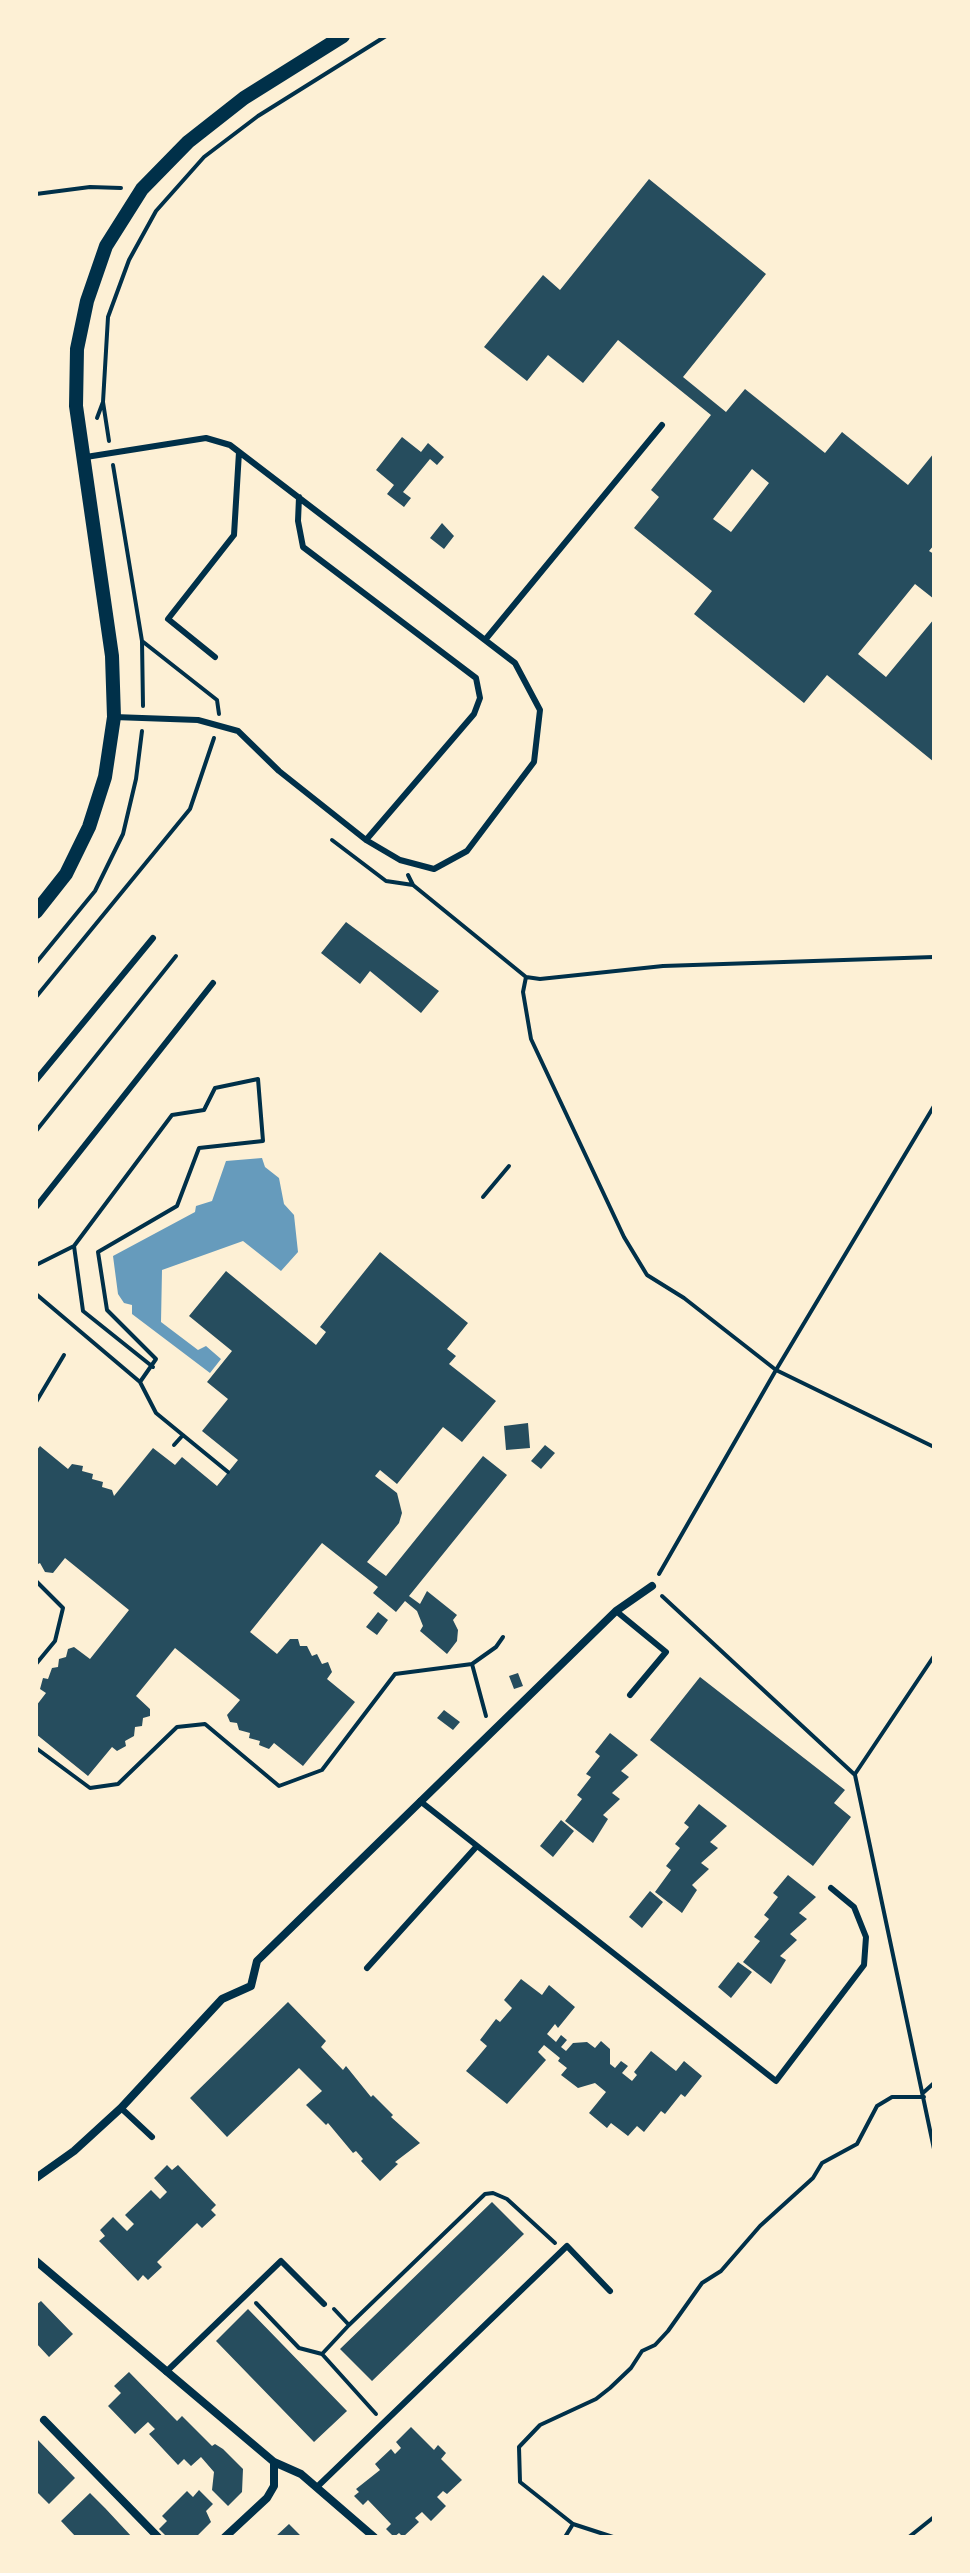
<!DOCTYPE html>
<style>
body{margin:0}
#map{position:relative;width:970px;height:2573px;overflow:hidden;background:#fdf0d5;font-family:Overpass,sans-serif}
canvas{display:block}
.frame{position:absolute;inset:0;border:38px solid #fdf0d5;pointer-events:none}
</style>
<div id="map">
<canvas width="970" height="2573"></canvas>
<div class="frame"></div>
</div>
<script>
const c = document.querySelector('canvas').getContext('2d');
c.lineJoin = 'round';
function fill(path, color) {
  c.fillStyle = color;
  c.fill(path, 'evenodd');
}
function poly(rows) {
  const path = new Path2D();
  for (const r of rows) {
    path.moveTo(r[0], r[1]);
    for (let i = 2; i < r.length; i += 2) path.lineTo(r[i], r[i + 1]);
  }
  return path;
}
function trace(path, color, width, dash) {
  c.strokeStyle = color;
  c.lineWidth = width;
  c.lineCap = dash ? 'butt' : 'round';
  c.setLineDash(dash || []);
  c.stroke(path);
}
const water = poly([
 [262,1158,265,1167,279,1178,284,1204,294,1215,298,1252,281,1271,243,1241,162,1270,161,1322,198,1350,206,1346,221,1359,210,1373,132,1314,132,1305,124,1303,118,1294,113,1256,195,1212,196,1206,212,1201,226,1161]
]);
const building = poly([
 [649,179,766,274,683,377,726,412,745,389,825,453,842,432,908,485,934,453,934,545,929,551,934,554,934,599,915,584,858,654,886,677,934,619,934,762,827,675,804,703,694,614,712,591,634,528,659,497,651,490,711,415,618,340,583,383,548,355,527,381,484,347,543,275,560,290],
 [752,469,769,483,731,532,713,519],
 [402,437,421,452,428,443,444,457,437,465,430,459,403,492,411,498,404,507,387,494,394,485,376,470],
 [442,523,454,536,444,549,430,538],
 [346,922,439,991,421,1013,370,971,360,984,321,953],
 [380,1252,468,1323,447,1349,456,1356,449,1364,496,1401,462,1442,443,1427,397,1484,380,1470,375,1476,397,1493,402,1513,399,1523,367,1562,386,1576,483,1456,507,1475,409,1596,420,1604,427,1591,457,1615,453,1620,458,1630,457,1641,447,1654,420,1631,423,1626,417,1611,405,1601,396,1612,373,1593,378,1587,322,1543,250,1632,277,1654,290,1639,298,1639,300,1646,307,1646,312,1656,317,1654,322,1664,328,1662,332,1672,327,1679,355,1702,303,1766,274,1743,269,1749,259,1745,260,1741,249,1738,250,1733,239,1730,237,1723,230,1722,227,1715,240,1700,175,1648,136,1696,150,1709,150,1716,143,1718,142,1726,135,1727,134,1736,125,1741,126,1746,117,1751,112,1747,88,1776,36,1734,36,1706,46,1693,40,1689,43,1678,48,1679,52,1668,58,1667,59,1659,66,1657,68,1649,74,1647,90,1659,129,1610,65,1558,53,1573,45,1572,40,1563,36,1565,36,1451,40,1446,68,1469,72,1464,83,1466,82,1471,93,1474,92,1479,103,1482,102,1487,112,1490,114,1496,153,1448,175,1465,182,1457,217,1486,238,1460,202,1431,228,1399,207,1382,232,1351,189,1316,226,1271,316,1345,326,1332,320,1327],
 [528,1423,530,1448,506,1450,504,1426],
 [545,1445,555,1453,541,1469,531,1461],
 [378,1612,388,1620,377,1635,366,1627],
 [518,1673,523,1686,514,1689,509,1676],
 [700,1677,845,1790,834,1803,851,1817,813,1866,650,1740],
 [444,1710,460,1722,453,1730,437,1718],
 [610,1733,638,1755,621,1771,629,1777,612,1793,620,1799,603,1815,608,1819,593,1843,565,1821,582,1799,577,1795,591,1777,586,1774,600,1756,595,1752],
 [699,1804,727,1826,710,1842,718,1848,701,1863,709,1869,692,1885,697,1890,682,1913,655,1892,671,1870,666,1866,680,1848,675,1844,689,1827,684,1823],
 [561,1820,574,1831,553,1857,540,1846],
 [788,1875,816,1897,799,1913,807,1919,790,1934,797,1940,780,1956,786,1960,771,1984,743,1962,760,1941,754,1937,769,1919,764,1915,778,1897,773,1893],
 [650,1891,663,1902,642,1928,629,1917],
 [738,1962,752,1972,731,1998,718,1987],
 [521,1979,542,1995,549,1985,575,2007,558,2028,555,2024,547,2034,556,2042,561,2035,567,2040,561,2047,566,2051,573,2043,587,2042,595,2048,601,2041,610,2049,610,2064,615,2068,621,2061,628,2066,622,2073,632,2081,637,2075,634,2072,651,2051,676,2071,684,2061,702,2076,685,2097,681,2094,665,2114,661,2111,644,2132,637,2126,628,2136,611,2123,607,2128,589,2113,606,2092,595,2083,578,2088,561,2075,567,2068,558,2061,560,2058,544,2045,538,2052,546,2060,507,2104,466,2071,487,2046,480,2040,496,2019,500,2022,512,2008,504,2000],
 [288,2002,326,2041,321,2047,343,2070,346,2066,371,2097,373,2095,393,2115,391,2117,420,2143,395,2162,398,2164,380,2181,361,2161,363,2159,356,2151,353,2153,328,2123,326,2125,306,2105,322,2091,299,2068,227,2137,190,2098],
 [167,2165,172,2170,178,2165,216,2205,211,2210,216,2215,202,2228,197,2223,157,2262,162,2267,148,2280,143,2275,138,2281,99,2241,105,2236,100,2230,113,2217,127,2231,134,2224,125,2215,151,2190,160,2199,167,2192,154,2178],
 [492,2202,524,2234,372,2381,340,2349],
 [41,2301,73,2334,49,2357,36,2343,36,2305],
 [248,2309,347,2411,314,2442,216,2341],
 [129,2372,177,2421,182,2416,212,2446,215,2444,223,2449,243,2469,242,2492,228,2506,212,2490,214,2472,201,2457,191,2466,184,2459,178,2465,149,2434,155,2429,148,2422,135,2434,108,2406,121,2393,114,2386],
 [411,2427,434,2450,438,2445,446,2453,441,2459,462,2480,447,2494,443,2491,437,2497,446,2506,431,2521,422,2512,415,2518,419,2522,403,2537,399,2533,394,2537,386,2529,391,2524,368,2500,363,2505,354,2496,359,2492,356,2489,380,2470,375,2464,391,2449,395,2454,401,2448,396,2442],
 [36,2438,75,2478,49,2504,36,2491],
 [199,2490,213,2504,206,2511,211,2522,196,2537,167,2537,159,2529,167,2521,162,2516,187,2491,193,2497],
 [90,2493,105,2508,132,2537,76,2537,61,2521],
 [289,2524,302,2537,275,2537]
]);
const path = poly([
 [36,194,90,187,121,188],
 [103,402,109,441],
 [97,418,103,402,108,317,129,260,156,211,204,157,258,116,386,36],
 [113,465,142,641,143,706],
 [142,641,217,700,219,714],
 [332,840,386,881,413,885],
 [408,875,413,885,526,977,540,979,663,966,934,957],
 [36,963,95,891,123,834,136,779,142,731],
 [526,977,523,992,531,1039,624,1237,647,1275,684,1298,776,1370,659,1574],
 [36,997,190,809,214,738],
 [934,1106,776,1370,934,1447],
 [36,1131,176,956],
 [483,1197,509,1166],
 [74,1246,83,1311,153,1367],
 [36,1265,74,1246,172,1115,204,1110,215,1088,258,1079,263,1141,199,1148,177,1206,98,1252,107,1310,156,1359,140,1382],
 [36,1294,140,1382,156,1413,228,1472],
 [36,1402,64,1355],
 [174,1445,183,1435],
 [36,1581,63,1608,55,1641,36,1664],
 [662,1596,855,1775,934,2149],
 [472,1664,486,1716],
 [36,1748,90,1788,118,1784,177,1727,205,1724,279,1786,322,1770,395,1674,472,1664,496,1647,503,1637],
 [855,1774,934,1656],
 [924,2092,934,2083],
 [256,2303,299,2348,322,2354],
 [334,2309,349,2325,485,2194,493,2193,507,2199,555,2243],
 [349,2325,322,2354,376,2414],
 [573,2524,613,2537],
 [565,2537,573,2524,520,2482,519,2447,540,2425,596,2399,610,2388,631,2368,642,2351,655,2345,668,2331,702,2283,721,2271,760,2226,813,2178,822,2163,857,2144,877,2106,892,2097,924,2097],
 [909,2537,934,2517]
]);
const service = poly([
 [86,457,206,438,230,445,515,663,540,710,534,762,467,851,434,869,400,860,366,840,279,771,238,731,198,720,114,717],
 [299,497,298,521,303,547,476,678,480,698,474,714,366,840],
 [485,640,662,425],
 [215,657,168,619,234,535,239,452],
 [36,1080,153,938],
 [36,1207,213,983],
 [616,1611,666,1652,630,1695],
 [420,1801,776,2081,864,1965,866,1937,854,1907,831,1888],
 [367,1968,477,1846],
 [121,2108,152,2137],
 [166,2372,281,2261,324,2304],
 [318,2486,567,2246,610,2291]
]);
const minor = poly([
 [36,2178,74,2151,121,2108,222,1999,251,1986,257,1961,616,1611,652,1586],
 [36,2261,274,2462,301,2474,374,2537],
 [44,2420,158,2537],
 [225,2537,267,2498,274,2486,274,2462]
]);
const tertiary = poly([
 [36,912,66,874,89,827,105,777,114,717,112,656,76,406,77,349,87,301,106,246,142,189,188,142,244,98,343,36]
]);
fill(water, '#669bbc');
fill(building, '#264d5e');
trace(path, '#003049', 4);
trace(service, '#003049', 6);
trace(minor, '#003049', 8);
trace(tertiary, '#003049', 14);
</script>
